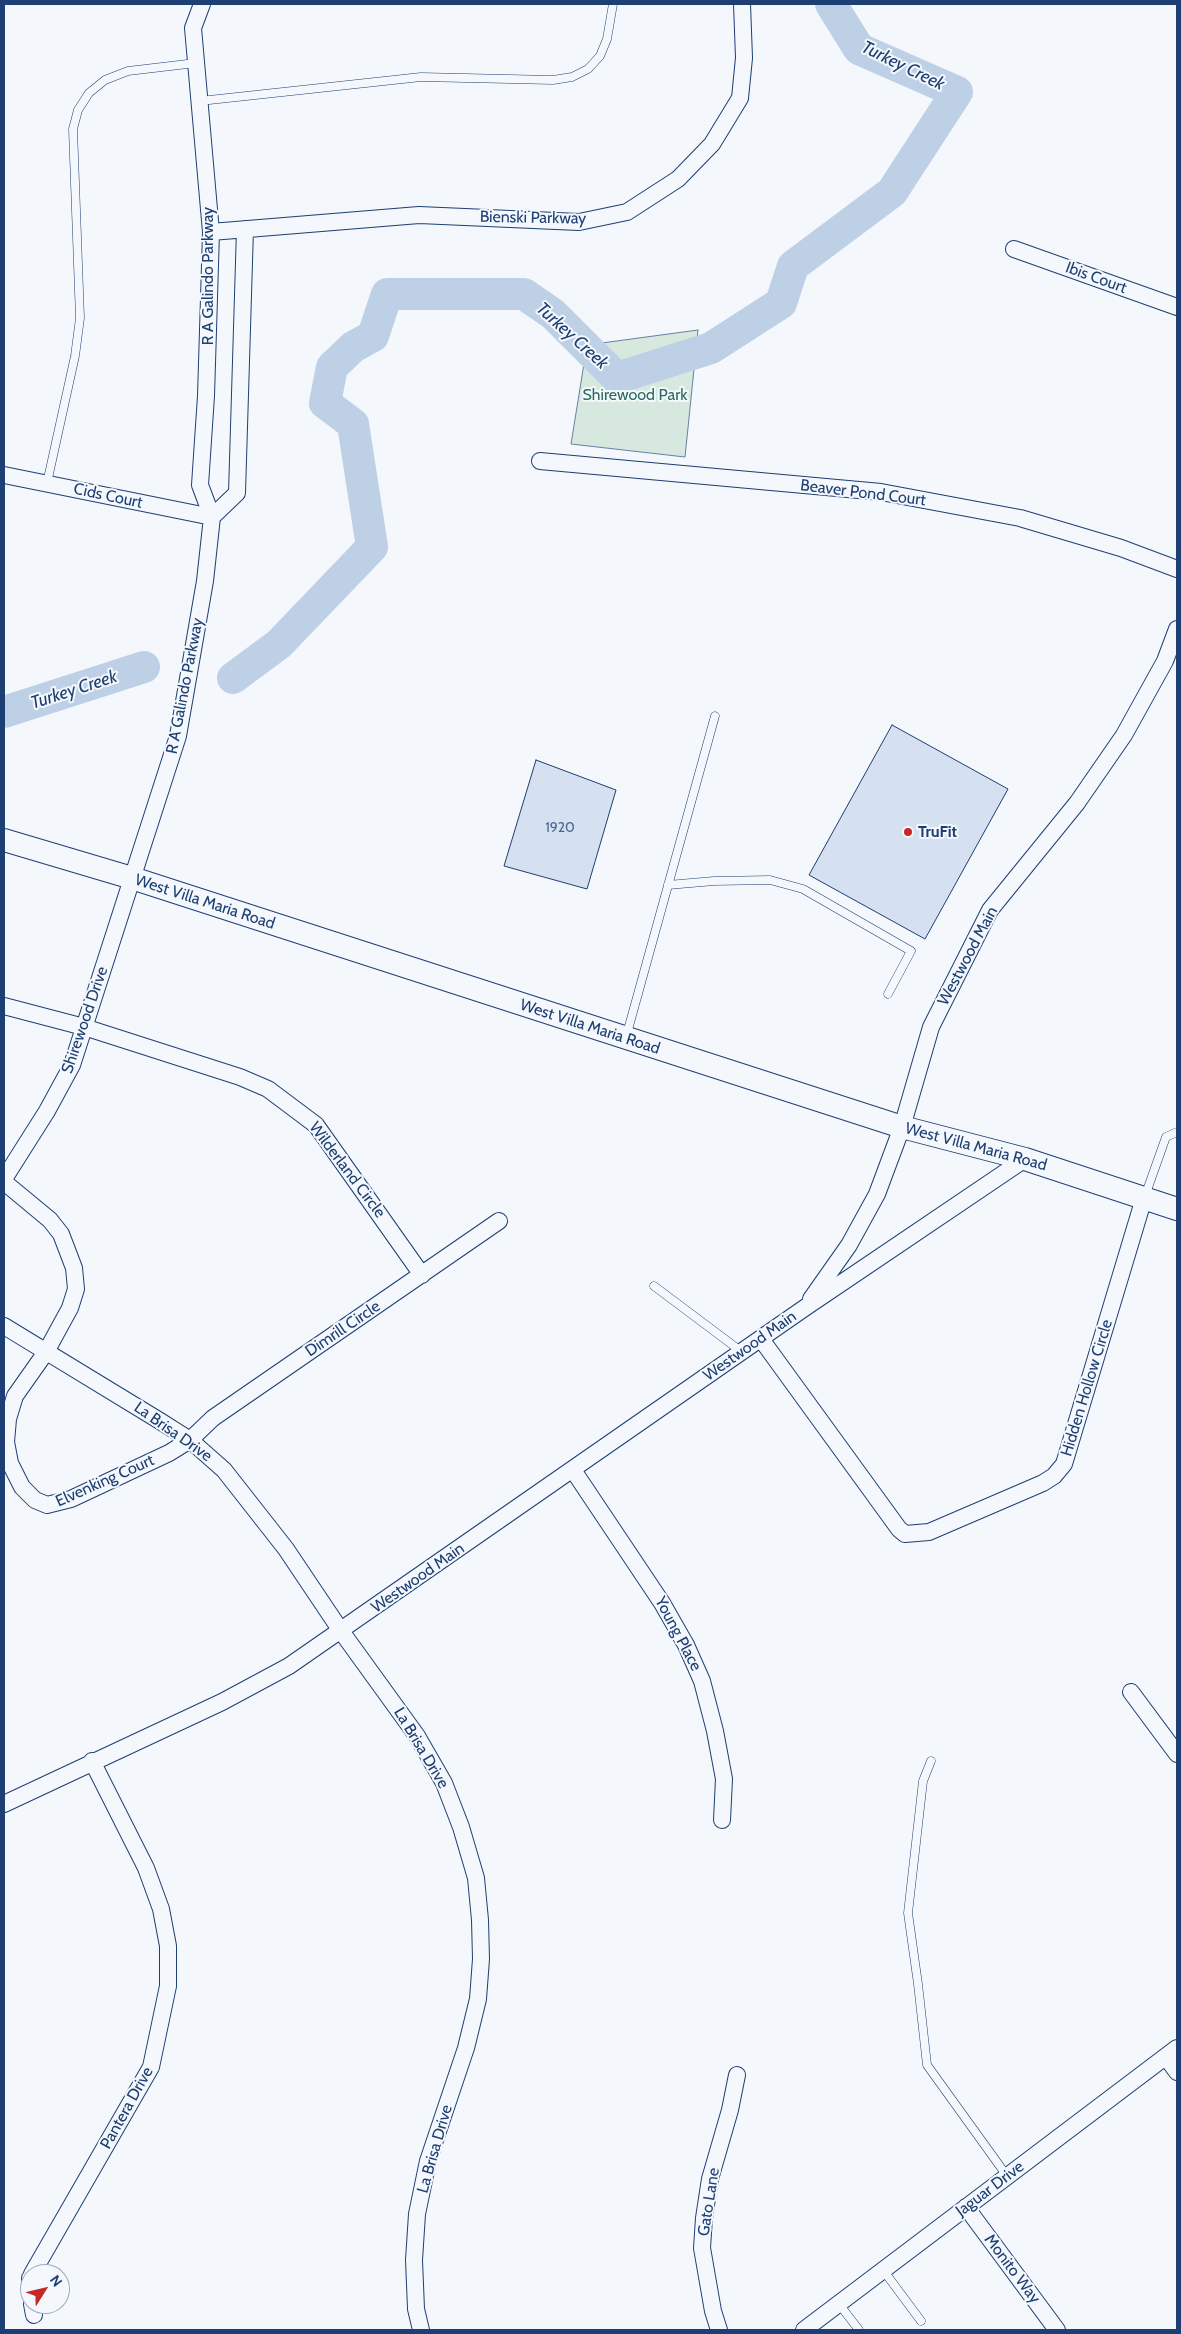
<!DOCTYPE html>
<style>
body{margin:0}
#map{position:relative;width:1181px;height:2334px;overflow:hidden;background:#f4f7fb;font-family:Cabin,sans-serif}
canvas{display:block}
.frame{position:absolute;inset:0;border:5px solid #1d3f73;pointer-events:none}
.north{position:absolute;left:20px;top:2264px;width:50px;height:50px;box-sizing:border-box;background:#f4f7fb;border:1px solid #9eadc5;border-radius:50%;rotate:54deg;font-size:14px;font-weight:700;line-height:20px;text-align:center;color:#1d3f73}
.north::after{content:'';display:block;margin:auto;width:18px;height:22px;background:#c62828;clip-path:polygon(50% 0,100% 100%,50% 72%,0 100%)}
</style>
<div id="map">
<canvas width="1181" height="2334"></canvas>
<div class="frame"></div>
<div class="north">N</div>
</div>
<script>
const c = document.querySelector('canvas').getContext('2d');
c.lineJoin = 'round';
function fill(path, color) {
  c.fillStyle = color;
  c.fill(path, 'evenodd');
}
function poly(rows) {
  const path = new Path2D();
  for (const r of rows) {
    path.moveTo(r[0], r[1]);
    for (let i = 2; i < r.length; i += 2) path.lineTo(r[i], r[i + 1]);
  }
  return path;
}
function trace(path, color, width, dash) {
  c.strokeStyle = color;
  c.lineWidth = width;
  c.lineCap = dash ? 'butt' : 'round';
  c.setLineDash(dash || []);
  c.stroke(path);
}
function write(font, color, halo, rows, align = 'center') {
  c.font = font + ' Cabin,sans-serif';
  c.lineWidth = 4;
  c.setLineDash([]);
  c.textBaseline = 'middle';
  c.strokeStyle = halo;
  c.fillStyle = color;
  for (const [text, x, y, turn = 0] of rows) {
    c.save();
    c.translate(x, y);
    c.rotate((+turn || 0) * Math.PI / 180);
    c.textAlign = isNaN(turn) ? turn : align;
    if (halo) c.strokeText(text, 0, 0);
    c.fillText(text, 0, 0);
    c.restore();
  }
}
const green = poly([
 [698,330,685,457,571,444,587,345,698,330]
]);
const river = poly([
 [233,678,279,644,372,547,353,424,325,403,332,367,353,347,373,336,387,294,524,294,553,314,617,378,711,348,781,303,793,266,892,192,957,92,859,49,831,4],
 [4,712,144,667]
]);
const building = poly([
 [892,725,1008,789,925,939,809,875,892,725],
 [536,760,616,790,587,889,504,866,536,760]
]);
const lane = poly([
 [200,101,421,77,553,80,572,77,588,69,600,56,607,39,613,4],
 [47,483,75,356,80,318,73,129,78,110,89,93,105,80,128,71,196,63],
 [668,885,714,881,770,880,803,889,911,951,888,994],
 [626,1037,715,716],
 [1145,1196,1166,1137,1177,1132],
 [654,1286,742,1352],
 [931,1761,923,1781,908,1913,918,1984,927,2065,1007,2176],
 [883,2270,921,2321],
 [839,2304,859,2330]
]);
const street = poly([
 [211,232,419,215,579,222,627,212,678,179,712,144,740,98,744,58,742,4],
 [1014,249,1177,307],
 [540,461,881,492,1020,518,1121,548,1177,569],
 [4,475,212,517],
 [212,517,237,493,245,229],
 [4,1006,84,1027,240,1077,268,1089,316,1125,422,1275],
 [4,1179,47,1111,72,1065,178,736,205,581,212,517,200,485,206,396,211,232,193,28,202,4],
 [4,1182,50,1220,61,1234,74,1268,76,1289,70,1308,46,1352,15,1396,8,1419,6,1442,10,1463,22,1487,35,1500,47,1505,71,1499,169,1453,190,1440,213,1418,499,1221],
 [811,1299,849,1245,877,1194,902,1127,931,1027,990,910,1077,803,1124,735,1165,661,1177,629],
 [4,1326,160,1421,190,1440,224,1470,286,1549,341,1631,417,1736,444,1783,461,1827,476,1878,480,1920,481,1959,478,1999,466,2048,428,2161,417,2214,414,2260,416,2309,421,2330],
 [761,1339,899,1529,905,1534,929,1532,1043,1483,1054,1476,1064,1464,1144,1198],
 [573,1470,662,1603,686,1645,702,1681,715,1731,724,1779,722,1820],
 [1131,1692,1177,1754],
 [4,1804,222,1702,289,1666,806,1307,1025,1159],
 [1166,2057,1177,2072],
 [966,2207,1057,2330],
 [32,2274,151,2067,168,1986,168,1946,161,1909,146,1868,92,1761],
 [30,2278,30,2290],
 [32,2304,34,2315],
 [719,2330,713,2311,702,2248,704,2218,710,2179,730,2110,737,2075],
 [804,2330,1177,2048]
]);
const secondary = poly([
 [4,840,132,878,902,1127,1025,1159,1177,1209]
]);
const markers = [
 [908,832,5,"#c62828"]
];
const numberNames = [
 ["1920",560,828]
];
const streetNames = [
 ["Bienski Parkway",533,218,1],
 ["R A Galindo Parkway",208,276,-90],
 ["Ibis Court",1096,278,20],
 ["Beaver Pond Court",863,493,7],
 ["Cids Court",108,496,12],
 ["R A Galindo Parkway",185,686,-79],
 ["West Villa Maria Road",205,902,18],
 ["Westwood Main",968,956,-62],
 ["Shirewood Drive",85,1020,-71],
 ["West Villa Maria Road",590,1027,18],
 ["West Villa Maria Road",976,1147,15],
 ["Wilderland Circle",347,1170,53],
 ["Dimrill Circle",343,1329,-34],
 ["Westwood Main",750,1346,-35],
 ["Hidden Hollow Circle",1087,1388,-73],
 ["La Brisa Drive",173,1432,35],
 ["Elvenking Court",105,1481,-24],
 ["Westwood Main",418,1578,-35],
 ["Young Place",678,1634,62],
 ["La Brisa Drive",421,1748,59],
 ["Pantera Drive",127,2108,-61],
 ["La Brisa Drive",435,2149,-74],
 ["Jaguar Drive",990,2189,-37],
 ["Gato Lane",709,2202,-81],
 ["Monito Way",1012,2269,53]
];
const parkNames = [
 ["Shirewood Park",635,395]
];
const poiNames = [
 ["TruFit",918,832]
];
const waterNames = [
 ["Turkey Creek",903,66,26],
 ["Turkey Creek",572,336,42],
 ["Turkey Creek",74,690,-18]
];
fill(green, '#d7e8df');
trace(green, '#687fa3', 1);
trace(river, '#bed0e5', 32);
fill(building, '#d5e0f0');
trace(building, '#1d3f73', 1);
trace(lane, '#1d3f73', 9);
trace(street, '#1d3f73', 18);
trace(secondary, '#1d3f73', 24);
trace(lane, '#f4f7fb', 8);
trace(street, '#f4f7fb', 16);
trace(secondary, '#f4f7fb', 22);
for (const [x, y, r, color] of markers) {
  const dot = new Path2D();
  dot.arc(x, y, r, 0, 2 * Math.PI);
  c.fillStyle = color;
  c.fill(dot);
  trace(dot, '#f4f7fb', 2);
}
write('14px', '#4b6792', null, numberNames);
write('16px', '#1d3f73', '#f4f7fb', streetNames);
write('16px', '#2c6c60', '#f4f7fb', parkNames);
write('bold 16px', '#1d3f73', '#f4f7fb', poiNames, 'left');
write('italic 18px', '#1d3f73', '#f4f7fb', waterNames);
</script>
